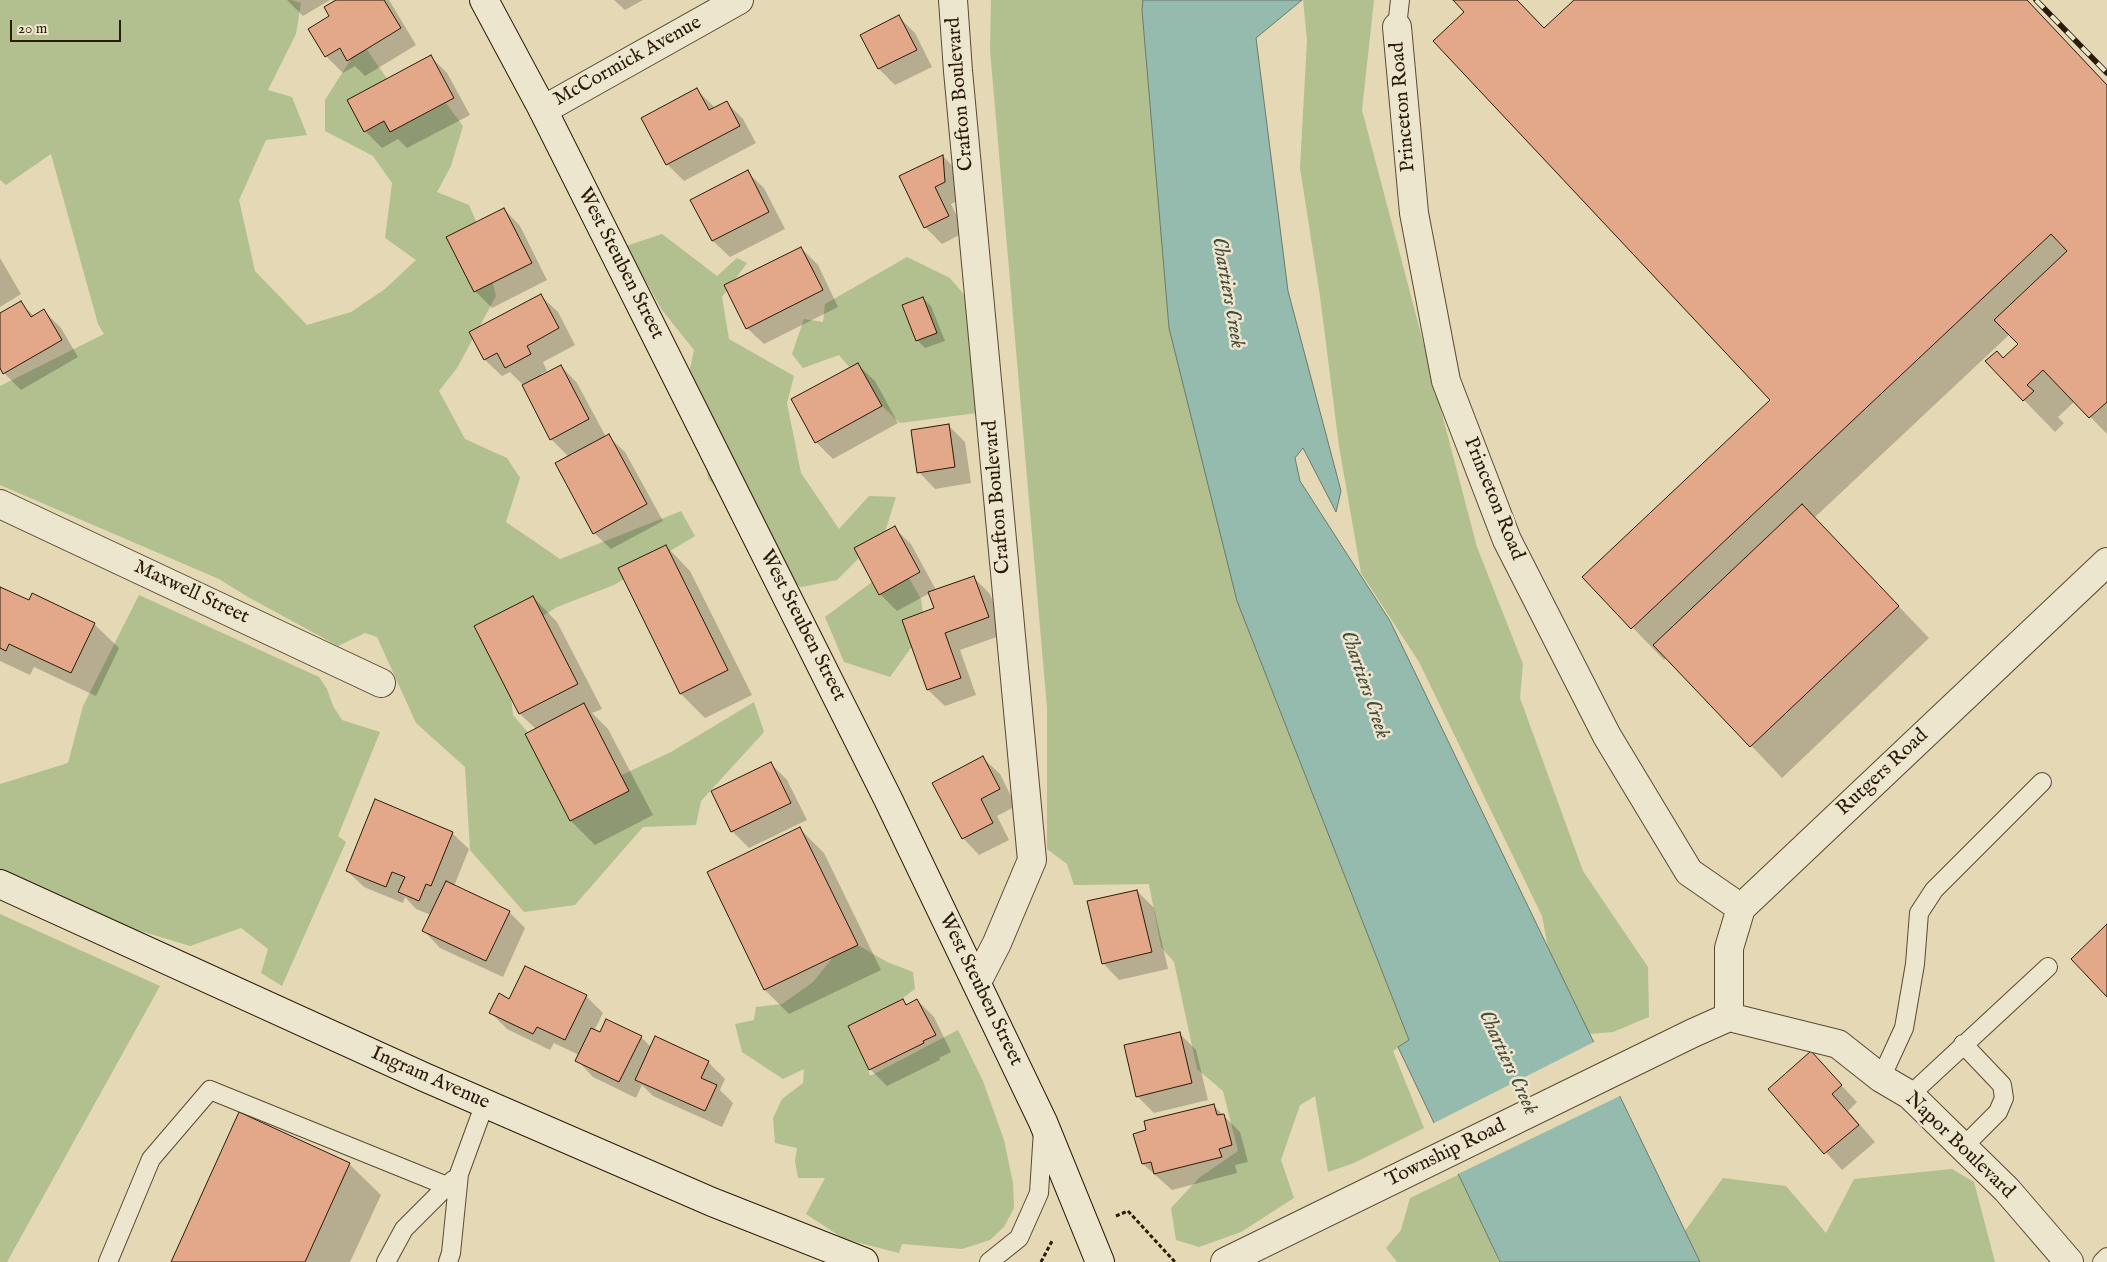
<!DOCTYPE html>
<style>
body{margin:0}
#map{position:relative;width:2107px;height:1262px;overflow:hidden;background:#e4d8b5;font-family:"IM FELL English",serif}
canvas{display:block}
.scale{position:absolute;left:10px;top:20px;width:111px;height:22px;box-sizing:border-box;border:2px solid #2b1b07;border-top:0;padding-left:6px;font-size:15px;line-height:18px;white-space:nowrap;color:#2b1b07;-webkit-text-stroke:4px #ede6cf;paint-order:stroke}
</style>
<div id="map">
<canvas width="2107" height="1262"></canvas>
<div class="scale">20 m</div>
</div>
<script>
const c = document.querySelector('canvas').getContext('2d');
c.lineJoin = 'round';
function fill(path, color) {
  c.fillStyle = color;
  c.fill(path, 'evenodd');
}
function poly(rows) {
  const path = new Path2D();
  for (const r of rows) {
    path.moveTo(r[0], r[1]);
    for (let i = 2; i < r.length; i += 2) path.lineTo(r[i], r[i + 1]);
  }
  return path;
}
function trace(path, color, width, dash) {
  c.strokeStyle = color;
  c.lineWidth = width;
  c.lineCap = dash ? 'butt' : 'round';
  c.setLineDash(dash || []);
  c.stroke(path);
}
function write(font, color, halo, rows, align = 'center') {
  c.font = font + ' "IM FELL English",serif';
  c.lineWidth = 5;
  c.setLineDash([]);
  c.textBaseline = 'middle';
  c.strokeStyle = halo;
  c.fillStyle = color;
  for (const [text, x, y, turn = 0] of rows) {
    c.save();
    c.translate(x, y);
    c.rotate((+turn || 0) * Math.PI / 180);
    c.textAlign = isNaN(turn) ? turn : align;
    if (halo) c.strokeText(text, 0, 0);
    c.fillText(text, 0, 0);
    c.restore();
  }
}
const green = poly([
 [0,0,292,0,301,3,296,34,268,90,292,97,307,135,266,140,239,200,255,271,307,325,351,312,385,289,416,260,385,238,392,183,373,156,325,131,325,100,358,48,363,44,392,86,393,111,425,114,446,103,463,126,451,166,437,192,469,205,479,228,496,296,457,368,439,391,465,439,507,458,520,478,506,522,560,559,681,511,695,536,614,585,557,607,505,640,513,715,581,794,671,752,754,702,764,732,701,801,696,825,643,827,575,905,524,912,470,850,465,767,416,723,377,637,365,633,338,646,248,597,219,579,0,485,0,386,104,334,98,324,51,154,6,185,0,180],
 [991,0,1143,0,1142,10,1169,328,1409,1040,1393,1051,1424,1128,1354,1163,1328,1172,1315,1096,1300,1105,1281,1160,1294,1198,1241,1232,1199,1247,1176,1240,1171,1208,1200,1177,1238,1151,1223,1091,1197,1069,1174,962,1161,947,1149,884,1074,885,1067,864,1047,849,1047,708,990,50],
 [1303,0,1374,0,1362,110,1477,547,1523,664,1520,698,1583,871,1648,967,1649,1017,1613,1032,1565,1036,1542,916,1419,662,1361,573,1339,446,1320,296,1300,168,1307,40],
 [662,234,717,276,737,258,747,263,722,297,729,339,794,376,787,403,801,473,839,529,869,496,896,497,885,532,837,580,801,587,757,562,733,505,708,479,703,441,681,412,694,350,662,310,626,246],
 [907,257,950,278,991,327,977,413,900,423,882,406,839,355,803,368,792,354,804,319,823,322,825,304],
 [909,578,921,599,925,628,890,677,844,662,825,617,872,582],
 [139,595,319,677,327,689,333,706,342,720,380,732,338,836,346,842,282,986,261,973,268,949,241,928,190,946,114,923,0,869,0,784,68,763,83,706],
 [0,914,160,986,7,1262,0,1262],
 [858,945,887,962,913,972,915,989,858,1030,870,1076,958,1030,983,1081,1004,1140,1013,1183,1014,1208,1004,1227,990,1240,962,1249,902,1244,899,1253,844,1239,806,1214,825,1178,798,1178,795,1161,797,1148,775,1143,773,1118,782,1099,803,1083,804,1069,783,1079,742,1052,735,1024,754,1020,756,1007,782,1004,813,982,834,956],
 [1952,1169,1974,1182,1995,1262,1700,1262,1685,1231,1723,1178,1786,1186,1826,1233,1854,1179],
 [1460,1174,1499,1262,1397,1262,1386,1248,1401,1230,1410,1198]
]);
const water = poly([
 [1143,0,1302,0,1256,38,1288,291,1341,491,1336,512,1303,448,1295,458,1300,481,1390,621,1700,1262,1500,1262,1398,1047,1409,1040,1237,601,1169,328,1142,10,1143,0]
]);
const pier = poly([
 [1596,1041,1622,1095,1456,1175,1432,1124]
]);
const shadow = poly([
 [287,0,330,0,303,16],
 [338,0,389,0,416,45,365,76,355,66,343,73,326,56,310,29,331,16],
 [614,0,643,0,625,10],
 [1455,0,1517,0,1545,29,1576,0,2027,0,2107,85,2107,434,2075,401,2058,417,2064,423,2055,432,2024,400,1987,361,2003,359,2019,344,2010,334,1814,518,1929,638,1782,778,1667,657,1664,660,1584,577,1772,400],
 [899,17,915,33,932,67,895,85,879,69,862,36],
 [431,57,447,73,470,115,407,148,398,139,382,148,365,131],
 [697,90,715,108,726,102,743,119,756,143,684,181,667,164],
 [943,156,959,173,961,199,951,204,965,232,942,244,925,227],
 [747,172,764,188,785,229,730,257,713,241,692,200],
 [504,209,520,226,547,280,492,308,475,291],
 [801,248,818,265,838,307,764,344,747,328],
 [0,258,21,294,0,307],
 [541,296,558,312,575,345,543,362,547,371,541,374,542,376,561,366,577,383,606,437,608,436,625,452,663,521,611,549,594,533,569,457,551,439,524,386,510,372,502,376,485,360,471,333],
 [923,298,931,306,945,341,925,348,917,340],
 [20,303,35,317,44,311,61,328,78,357,21,390,4,373,0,366,0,315],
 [858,365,875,381,898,423,833,459,816,442],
 [949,426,965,442,971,483,935,489,919,472],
 [894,528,911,544,936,590,973,577,990,594,1005,634,960,650,976,695,945,706,928,690,903,621,936,609,930,593,897,611,880,594],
 [666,546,690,571,752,695,705,718,681,694],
 [0,589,29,602,94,624,119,648,96,696,34,667,30,675,0,661],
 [533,597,557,622,602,709,592,713,608,729,653,815,595,845,571,821,526,734,536,729,520,714,475,627],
 [983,758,1000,774,1016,806,997,816,1009,840,979,855,963,838],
 [770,763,787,780,807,820,749,848,732,831,713,791],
 [799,828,824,853,881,970,789,1014,765,990,708,872],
 [452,833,469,849,454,886,509,912,525,928,503,977,440,948,424,931,431,915,416,909,405,897,403,903,364,887,347,871],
 [1137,891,1154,908,1168,969,1119,980,1103,963],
 [586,996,603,1013,594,1031,641,1037,651,1047,708,1062,725,1079,720,1090,733,1103,722,1127,653,1096,642,1085,636,1098,593,1077,577,1060,579,1055,554,1043,550,1050,507,1029,491,1013,510,1000],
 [903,1000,907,1005,917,1000,934,1017,951,1052,939,1058,940,1060,887,1086,870,1069,850,1027],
 [1179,1033,1196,1050,1208,1100,1154,1113,1137,1096],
 [1811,1053,1857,1102,1848,1111,1875,1142,1842,1170,1769,1089],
 [1213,1105,1240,1132,1248,1162,1235,1165,1237,1173,1172,1190,1143,1164],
 [349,1164,381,1195,350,1262,172,1262]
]);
const building = poly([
 [336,0,384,0,401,28,347,61,340,48,325,57,308,29,329,16,324,7,336,0],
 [1453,0,1517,0,1544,28,1574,0,2027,0,2107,85,2107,402,2089,418,2043,370,2027,385,2034,391,2023,401,1985,361,1997,351,2003,358,2018,344,1994,320,2067,251,2051,234,1631,629,1582,577,1770,400,1433,41,1464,12,1453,0],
 [899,15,917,50,878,69,860,35,899,15],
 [431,55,454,98,390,132,384,121,364,132,347,100,431,55],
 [697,88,709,110,727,101,740,126,666,165,641,118,697,88],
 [943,155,945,182,935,187,949,216,924,228,899,176,943,155],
 [748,170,769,212,712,241,690,200,748,170],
 [504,208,532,263,474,292,446,237,504,208],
 [801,247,823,290,746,329,724,285,801,247],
 [541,294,559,328,527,346,531,354,505,368,497,353,484,360,469,332,541,294],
 [923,297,937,333,916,341,902,305,923,297],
 [21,301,31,317,44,309,62,340,3,374,0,368,0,313,21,301],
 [858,363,882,406,815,443,791,399,858,363],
 [561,365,589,419,550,440,522,385,561,365],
 [949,424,955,467,917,473,911,430,949,424],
 [609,434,647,504,593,534,555,463,609,434],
 [1802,504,1899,606,1750,747,1653,645,1802,504],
 [895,526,920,572,879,595,854,548,895,526],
 [666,545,728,670,680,694,618,568,666,545],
 [974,576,989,617,945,633,961,678,927,690,902,620,934,608,928,592,974,576],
 [0,587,29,600,32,593,95,623,71,673,9,644,6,651,0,648,0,587],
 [533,596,578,684,519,714,474,626,533,596],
 [584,703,629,791,570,821,525,734,584,703],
 [983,756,1000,789,981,799,993,823,962,839,932,783,983,756],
 [771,762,791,803,731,832,711,791,771,762],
 [375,799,453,832,431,886,426,884,419,901,398,892,405,877,392,872,386,887,346,871,375,799],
 [800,827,858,945,764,990,707,872,800,827],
 [446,881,510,911,486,961,422,931,446,881],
 [1137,890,1152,952,1102,964,1087,901,1137,890],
 [2107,924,2107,997,2071,959,2107,924],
 [525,966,587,995,565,1040,537,1027,533,1034,489,1013,499,993,509,999,525,966],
 [903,999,906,1005,917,999,936,1035,923,1041,924,1043,869,1070,848,1026,903,999],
 [606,1019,642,1036,619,1082,575,1061,591,1028,600,1032,606,1019],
 [1180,1032,1192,1083,1136,1097,1124,1045,1180,1032],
 [655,1036,709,1061,701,1078,717,1085,705,1111,635,1080,655,1036],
 [1811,1051,1842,1085,1832,1094,1859,1125,1824,1154,1768,1089,1811,1051],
 [1214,1104,1217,1115,1224,1114,1232,1145,1219,1149,1222,1157,1154,1174,1151,1162,1142,1164,1133,1134,1146,1130,1144,1121,1214,1104],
 [239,1112,350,1163,305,1262,171,1262,239,1112]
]);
const path = poly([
 [1116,1216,1128,1211,1175,1262],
 [1041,1262,1052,1241]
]);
const lane = poly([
 [1397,27,1400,0],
 [1881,1078,1904,1028,1915,964,1919,913,1934,890,2042,782],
 [1910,1095,2048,967],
 [1963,1147,1998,1112,2004,1098,2002,1085,1963,1044],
 [108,1262,151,1159,210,1090,447,1186],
 [386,1262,404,1229,453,1180],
 [448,1262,451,1253,459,1174,485,1103],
 [989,1262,1019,1238,1039,1193,1043,1130],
 [2102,1262,2107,1257]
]);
const street = poly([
 [953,0,958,71,1032,860,997,943,977,982],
 [1397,27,1414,213,1446,381,1507,540,1607,736,1689,872,1741,908],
 [543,110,739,0],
 [0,504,381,683],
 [1729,1017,1729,948,1741,908,2107,562],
 [1225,1262,1693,1033,1729,1017,1838,1044,1881,1078,1910,1095,2007,1190,2069,1262]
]);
const secondary = poly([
 [484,0,543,110,888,799,1043,1122,1100,1262],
 [0,884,424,1077,712,1202,864,1262]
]);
const rail = poly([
 [2036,0,2107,73]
]);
const streetNames = [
 ["McCormick Avenue",628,62,-29],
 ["Crafton Boulevard",961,94,-95],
 ["Princeton Road",1404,107,-95],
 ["West Steuben Street",620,264,63],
 ["Crafton Boulevard",998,497,-95],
 ["Princeton Road",1493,499,68],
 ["Maxwell Street",191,593,25],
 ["West Steuben Street",802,626,63],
 ["Rutgers Road",1883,773,-43],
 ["West Steuben Street",980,990,64],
 ["Ingram Avenue",430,1079,24],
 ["Napor Boulevard",1959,1146,44],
 ["Township Road",1446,1154,-26]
];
const waterNames = [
 ["Chartiers Creek",1227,293,80],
 ["Chartiers Creek",1364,685,71],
 ["Chartiers Creek",1507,1063,65]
];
fill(green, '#b2bf8f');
fill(water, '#95baae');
trace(water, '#6b7a6b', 1);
fill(pier, '#e4d8b5');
fill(shadow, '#0003');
fill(building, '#e3a889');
trace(building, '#2b1b07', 1);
trace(lane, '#594a32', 20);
trace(street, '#594a32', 30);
trace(secondary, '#2b1b07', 30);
trace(path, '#2b1b07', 3, [4, 2.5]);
trace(lane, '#ede6cf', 18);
trace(street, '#ede6cf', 28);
trace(secondary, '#ede6cf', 28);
trace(rail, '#2b1b07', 5.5);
trace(rail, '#ede6cf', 4, [11]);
write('20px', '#2b1b07', '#ede6cf', streetNames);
write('italic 21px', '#4b4b39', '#ede6cf', waterNames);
</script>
